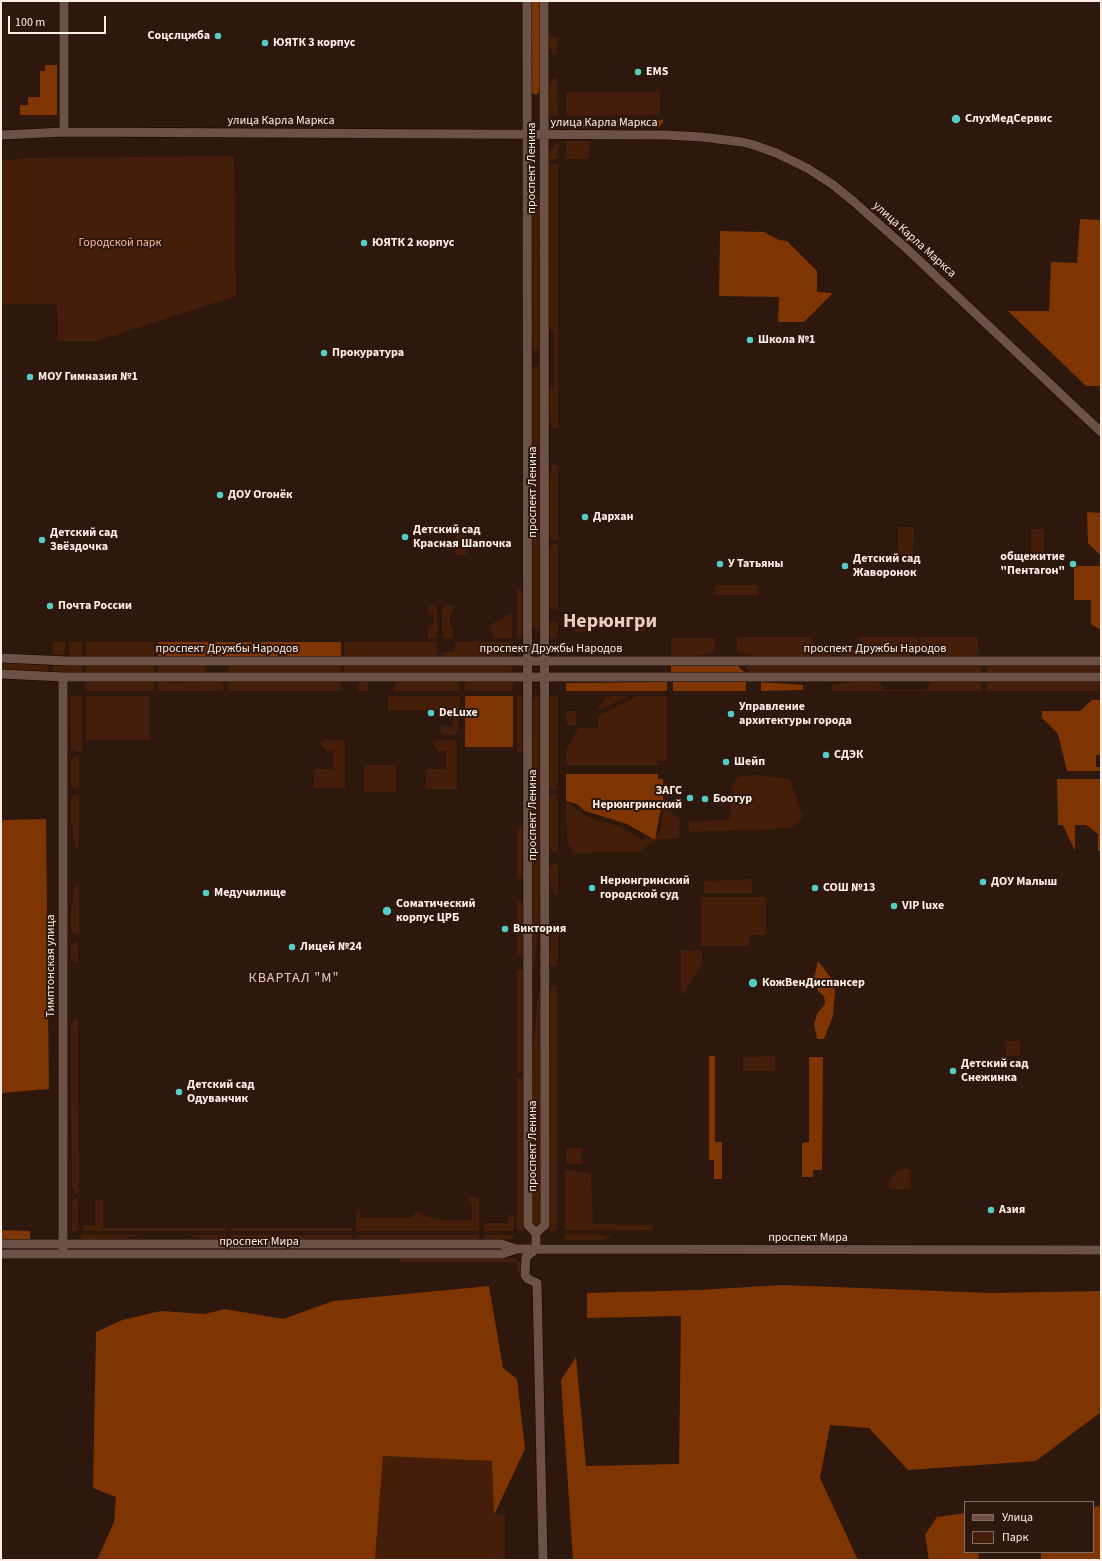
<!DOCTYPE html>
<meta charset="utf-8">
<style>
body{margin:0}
#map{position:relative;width:1102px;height:1561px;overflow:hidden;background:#2e170c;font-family:"Source Sans 3",sans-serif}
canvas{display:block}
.frame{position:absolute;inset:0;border:2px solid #ffeee6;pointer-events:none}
.legend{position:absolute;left:964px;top:1501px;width:130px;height:52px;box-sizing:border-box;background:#2e170c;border:1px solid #826d63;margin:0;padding:5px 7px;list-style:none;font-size:12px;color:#ffeee6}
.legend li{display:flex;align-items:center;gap:8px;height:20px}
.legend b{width:20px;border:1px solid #826d63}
.scale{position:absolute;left:8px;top:16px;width:98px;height:18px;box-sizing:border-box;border:2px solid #ffeee6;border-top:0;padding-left:5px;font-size:12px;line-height:14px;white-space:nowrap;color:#ffeee6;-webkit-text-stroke:3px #2e170c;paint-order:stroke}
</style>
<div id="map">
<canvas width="1102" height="1561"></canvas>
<div class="frame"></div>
<ul class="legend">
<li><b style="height:5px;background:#6c5144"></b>Улица</li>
<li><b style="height:11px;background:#441e08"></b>Парк</li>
</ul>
<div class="scale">100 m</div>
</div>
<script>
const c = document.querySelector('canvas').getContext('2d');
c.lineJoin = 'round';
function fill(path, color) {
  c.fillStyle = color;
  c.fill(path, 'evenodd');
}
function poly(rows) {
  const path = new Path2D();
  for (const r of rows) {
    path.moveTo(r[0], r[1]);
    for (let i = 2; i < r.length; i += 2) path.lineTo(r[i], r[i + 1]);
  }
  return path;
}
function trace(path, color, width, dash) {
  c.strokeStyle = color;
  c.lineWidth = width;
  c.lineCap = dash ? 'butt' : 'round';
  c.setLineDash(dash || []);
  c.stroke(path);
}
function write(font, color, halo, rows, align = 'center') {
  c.font = font + ' "Source Sans 3",sans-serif';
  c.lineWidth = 4;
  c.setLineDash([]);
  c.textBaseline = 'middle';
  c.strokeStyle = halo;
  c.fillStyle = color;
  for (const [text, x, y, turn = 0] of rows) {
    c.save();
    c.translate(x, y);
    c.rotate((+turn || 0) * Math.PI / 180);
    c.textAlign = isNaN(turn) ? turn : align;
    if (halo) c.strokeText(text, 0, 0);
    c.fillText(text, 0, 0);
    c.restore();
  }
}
const green = poly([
 [548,37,557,37,557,54,553,54,548,45],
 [553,78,557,78,558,116,548,116,548,92],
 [566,92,660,92,660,115,566,116],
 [566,141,589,141,589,159,566,159],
 [558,143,558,159,548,159,551,148],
 [234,156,236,296,96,341,58,341,57,304,1,304,1,161,25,158],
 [548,164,558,164,558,428,552,428,549,405,549,389,554,389,554,331,548,330],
 [535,195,540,199,540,349,537,351,534,350,532,347,531,199],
 [535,366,540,367,541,460,532,460,532,369],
 [531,464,541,464,541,626,537,630,532,626],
 [552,465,558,465,558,540,553,540,549,536,549,479],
 [898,527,914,527,913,556,898,555],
 [1031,529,1044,529,1044,557,1031,557],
 [456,531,467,531,467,555,456,555],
 [553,544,558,544,558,610,551,608,549,604,549,550,550,547],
 [715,585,758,585,758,595,715,595],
 [517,588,522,591,523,595,523,637,517,637],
 [428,605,434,605,437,608,438,638,428,638,428,627,433,626,433,613,428,613],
 [445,605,453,605,453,613,450,614,450,627,453,627,453,638,442,638,442,610],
 [512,612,512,638,495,638,489,626],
 [549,622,558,622,558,638,549,638],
 [575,622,586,622,586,632,575,632],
 [635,622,645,622,645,632,635,632],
 [737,637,812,637,813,649,834,649,834,653,830,657,762,657,737,652],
 [859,637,917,637,917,652,912,652,908,657,843,657,840,655,839,649,859,649],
 [920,637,978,637,978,653,974,657,931,657,927,652,920,652],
 [671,638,715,638,715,652,687,658,671,658],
 [53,642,65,642,65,652,62,656,53,657],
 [69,642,82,642,82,657,72,656,70,655],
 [86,642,154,642,154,657,86,657],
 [344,642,438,642,438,652,436,656,433,657,344,657],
 [455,642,513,642,513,654,504,657,444,656,442,652,454,652],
 [1,661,48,664,48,673,1,670],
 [53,664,82,664,82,674,52,674],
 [86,664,154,665,154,674,86,674],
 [158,665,205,665,206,670,205,673,158,674],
 [230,665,341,665,341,674,230,673,228,669],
 [344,665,511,665,513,670,511,673,344,674],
 [743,665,982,665,982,673,751,673],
 [986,665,1101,665,1101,673,986,673],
 [86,681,154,681,154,691,86,691],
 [158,681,175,683,220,681,223,685,223,691,158,691],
 [231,681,341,681,341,691,228,691,228,685],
 [361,681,368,681,369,691,357,691,358,685],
 [396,681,456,681,459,684,460,691,393,691],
 [468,681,513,681,513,691,465,691,465,684],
 [864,681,878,681,884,690,926,690,933,681,982,682,982,691,831,691,831,685],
 [1101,681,1101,691,986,691,986,682],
 [70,696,82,696,82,751,78,752,73,750,71,746],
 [86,696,149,696,149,740,86,740],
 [388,696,460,696,458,732,453,735,446,735,442,734,441,732,441,726,453,726,453,710,388,710],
 [517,696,524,696,523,750,517,753],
 [537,696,541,699,541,790,531,790,532,699],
 [549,696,558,696,558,790,549,790],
 [608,696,629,696,598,711,598,708],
 [637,696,667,696,667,761,658,761,658,765,566,765,566,751,578,728,598,728,598,716],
 [566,711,576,711,576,725,567,725],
 [326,739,342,740,345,743,345,788,314,788,314,769,333,769,333,751,326,751,321,745,322,742],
 [438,740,454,740,457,743,457,789,426,789,426,769,446,769,446,751,438,751,434,746,434,742],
 [79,755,79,790,73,788,71,784,71,761,74,757],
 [364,765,396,765,396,792,364,792],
 [757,775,790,779,803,817,791,828,690,832,688,822,730,819,732,788,735,780,741,776],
 [76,794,79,794,79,848,75,848,71,819,71,800,72,797],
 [531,794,541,794,541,901,534,966,531,966],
 [549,794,558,794,558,853,552,851,549,846],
 [566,801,578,811,591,818,621,827,642,840,660,834,663,805,680,819,679,838,655,840,640,852,575,853,567,843],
 [517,828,521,828,523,832,524,875,517,880],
 [558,863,558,894,553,894,549,870,552,865],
 [752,879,752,893,704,893,704,881],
 [75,884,79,884,79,935,73,933,71,928,71,913],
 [701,897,766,897,766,935,749,935,749,946,701,946],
 [517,899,524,904,524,955,517,955],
 [554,930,558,932,558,966,549,966,552,932],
 [78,941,78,964,71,960,71,946,74,943],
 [681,950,702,951,702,964,684,994,681,993],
 [517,970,524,970,524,1069,519,1073,517,1073],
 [557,985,557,1231,549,1231,549,994,552,987],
 [540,992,541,993,541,1223,535,1226,531,1221,531,1075,538,994],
 [78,1018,79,1194,75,1193,72,1188,71,1026,73,1020],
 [1006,1041,1020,1041,1020,1056,1006,1056],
 [775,1056,775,1071,743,1071,743,1057],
 [517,1077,522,1078,524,1081,524,1226,523,1231,517,1231],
 [566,1148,581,1148,581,1164,567,1164,566,1163],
 [900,1169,910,1169,911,1189,889,1189,889,1179],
 [565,1170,591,1173,593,1224,653,1225,653,1230,565,1230],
 [469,1197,476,1197,479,1200,479,1231,356,1231,356,1211,360,1211,360,1218,412,1218,416,1211,424,1216,442,1220,472,1220,472,1204,469,1204],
 [78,1198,78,1231,72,1231,72,1202,74,1199],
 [95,1200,103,1200,103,1228,227,1228,227,1231,83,1231,83,1225,95,1225],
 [508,1215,514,1215,514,1231,484,1231,484,1223,508,1223],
 [231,1228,352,1228,352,1231,231,1231],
 [81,1234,140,1235,116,1240,81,1240],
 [565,1234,612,1235,604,1240,565,1240],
 [186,1235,227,1235,224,1240,211,1240],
 [231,1235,352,1235,352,1236,350,1239,348,1240,234,1240,232,1238],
 [356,1235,479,1235,479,1237,475,1241,358,1240],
 [484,1235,514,1235,514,1239,487,1241,484,1239],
 [499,1247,499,1250,91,1250,91,1248],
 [400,1258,517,1258,517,1262,524,1262,524,1272,517,1272,517,1262,400,1262],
 [383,1456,493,1461,494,1514,505,1515,505,1560,375,1560]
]);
const forest = poly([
 [530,1,540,1,540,91,536,95,532,93],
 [45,65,57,65,57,115,20,115,20,105,28,105,28,97,40,97,40,71,45,71],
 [566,120,663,120,663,123,659,127,566,128],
 [1080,219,1101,220,1101,386,1086,386,1008,311,1049,311,1051,262,1077,263],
 [720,231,764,232,779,240,787,241,817,271,817,292,833,293,804,322,778,322,779,297,719,296],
 [1087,512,1101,513,1101,556,1088,543],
 [1074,566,1101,566,1101,630,1091,624,1091,600,1074,600],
 [158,642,341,642,341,657,158,657],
 [671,665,737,665,745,673,671,673],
 [667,682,667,691,566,691,566,683],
 [673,682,746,682,746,691,673,691],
 [761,682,803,685,803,690,761,691],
 [465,696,513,696,513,747,465,747],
 [1092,700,1101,700,1101,755,1096,755,1096,767,1101,767,1101,771,1067,771,1058,734,1042,718,1042,711,1080,711],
 [566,774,658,774,658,779,663,779,663,805,660,813,655,840,627,824,585,811,577,804,566,801],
 [1057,779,1101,779,1101,851,1098,851,1098,834,1086,825,1075,825,1075,851,1063,825,1058,825],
 [46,819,49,1089,1,1093,1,820],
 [818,961,832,979,835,992,833,1016,824,1039,817,1039,814,1024,817,1014,825,1004,824,996,818,991,814,978],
 [709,1056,715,1056,715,1142,722,1142,722,1179,714,1179,714,1160,709,1160],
 [809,1057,823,1057,822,1170,813,1170,813,1177,802,1177,802,1143,809,1142],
 [1,1230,30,1231,30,1239,1,1239],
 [783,1285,990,1293,1101,1291,1101,1412,1036,1461,908,1470,869,1428,830,1425,820,1478,858,1560,573,1560,561,1380,576,1357,586,1466,679,1464,681,1316,587,1318,587,1293,698,1290],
 [489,1286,503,1368,517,1379,525,1449,494,1515,492,1461,383,1456,375,1560,97,1560,114,1522,116,1497,93,1488,96,1332,122,1320,161,1311,205,1314,225,1309,283,1319,333,1301],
 [1101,1506,1101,1560,1041,1560,1041,1552,1093,1552,1093,1507],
 [965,1513,965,1552,978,1552,979,1560,929,1560,925,1535,937,1517]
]);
const minor = poly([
 [527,1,528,1225,536,1233,536,1249],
 [64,132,64,1],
 [1,135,64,132,666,135,702,137,742,142,754,145,776,153,807,168,832,184,853,201,906,248,1101,432],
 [1,658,67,661,1101,661],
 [1,674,63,677,1101,677],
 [63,677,63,1254],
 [536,1233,545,1225,544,1],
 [1,1244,501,1244,516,1249,536,1249,1101,1250],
 [536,1249,526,1257,525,1275,528,1279,537,1283,543,1560],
 [1,1254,502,1254,516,1249]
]);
const markers = [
 [218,36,4,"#54cdc7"],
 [265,43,4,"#54cdc7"],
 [638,72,4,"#54cdc7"],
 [956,119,5,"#54cdc7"],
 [364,243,4,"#54cdc7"],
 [750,340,4,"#54cdc7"],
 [324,353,4,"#54cdc7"],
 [30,377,4,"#54cdc7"],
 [220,495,4,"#54cdc7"],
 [585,517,4,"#54cdc7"],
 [405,537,4,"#54cdc7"],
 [42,540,4,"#54cdc7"],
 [720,564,4,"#54cdc7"],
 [1073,564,4,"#54cdc7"],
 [845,566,4,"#54cdc7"],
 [50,606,4,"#54cdc7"],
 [431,713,4,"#54cdc7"],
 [731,714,4,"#54cdc7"],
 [826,755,4,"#54cdc7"],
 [726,762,4,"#54cdc7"],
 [690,798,4,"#54cdc7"],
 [705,799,4,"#54cdc7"],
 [983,882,4,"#54cdc7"],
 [592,888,4,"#54cdc7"],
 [815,888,4,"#54cdc7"],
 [206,893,4,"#54cdc7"],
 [894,906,4,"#54cdc7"],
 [387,911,5,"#54cdc7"],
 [505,929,4,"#54cdc7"],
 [292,947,4,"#54cdc7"],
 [753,983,5,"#54cdc7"],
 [953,1071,4,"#54cdc7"],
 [179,1092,4,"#54cdc7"],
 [991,1210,4,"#54cdc7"]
];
const poiNames = [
 ["Соцслцжба",210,36,"right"],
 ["ЮЯТК 3 корпус",273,43],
 ["EMS",646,72],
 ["СлухМедСервис",965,119],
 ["ЮЯТК 2 корпус",372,243],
 ["Школа №1",758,340],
 ["Прокуратура",332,353],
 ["МОУ Гимназия №1",38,377],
 ["ДОУ Огонёк",228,495],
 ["Дархан",593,517],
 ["Детский сад",413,530],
 ["Красная Шапочка",413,544],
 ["Детский сад",50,533],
 ["Звёздочка",50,547],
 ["общежитие",1065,557,"right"],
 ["\"Пентагон\"",1065,571,"right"],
 ["Детский сад",853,559],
 ["Жаворонок",853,573],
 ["У Татьяны",728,564],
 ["Почта России",58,606],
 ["Управление",739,707],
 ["архитектуры города",739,721],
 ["DeLuxe",439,713],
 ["СДЭК",834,755],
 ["Шейп",734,762],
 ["ЗАГС",682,791,"right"],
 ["Нерюнгринский",682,805,"right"],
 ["Боотур",713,799],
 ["Нерюнгринский",600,881],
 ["городской суд",600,895],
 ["ДОУ Малыш",991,882],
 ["СОШ №13",823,888],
 ["Медучилище",214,893],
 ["Соматический",396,904],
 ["корпус ЦРБ",396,918],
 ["VIP luxe",902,906],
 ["Виктория",513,929],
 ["Лицей №24",300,947],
 ["КожВенДиспансер",762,983],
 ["Детский сад",961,1064],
 ["Снежинка",961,1078],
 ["Детский сад",187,1085],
 ["Одуванчик",187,1099],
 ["Азия",999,1210]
];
const streetNames = [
 ["улица Карла Маркса",281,121],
 ["улица Карла Маркса",604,123],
 ["проспект Ленина",532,168,-90],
 ["улица Карла Маркса",914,240,42],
 ["проспект Ленина",533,492,-90],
 ["проспект Дружбы Народов",227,649],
 ["проспект Дружбы Народов",551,649],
 ["проспект Дружбы Народов",875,649],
 ["проспект Ленина",533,815,-90],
 ["Тимптонская улица",51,966,-90],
 ["проспект Ленина",533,1146,-90],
 ["проспект Мира",808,1238],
 ["проспект Мира",259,1242]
];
const parkNames = [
 ["Городской парк",120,243]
];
const quarterNames = [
 ["КВАРТАЛ \"М\"",294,979]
];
const townNames = [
 ["Нерюнгри",610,623]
];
fill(green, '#441e08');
fill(forest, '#7e3502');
trace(minor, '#150300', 10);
trace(minor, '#6c5144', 9);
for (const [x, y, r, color] of markers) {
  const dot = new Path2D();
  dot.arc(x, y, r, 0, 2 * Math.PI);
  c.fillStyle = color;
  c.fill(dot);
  trace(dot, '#2e170c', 1.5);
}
write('bold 12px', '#ffeee6', '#2e170c', poiNames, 'left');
write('12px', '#ffeee6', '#2e170c', streetNames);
write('12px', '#f9b898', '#2e170c', parkNames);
c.letterSpacing = '1px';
write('14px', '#ebcbbc', '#2e170c', quarterNames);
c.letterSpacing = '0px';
write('bold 20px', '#ebcbbc', '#2e170c', townNames);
</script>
